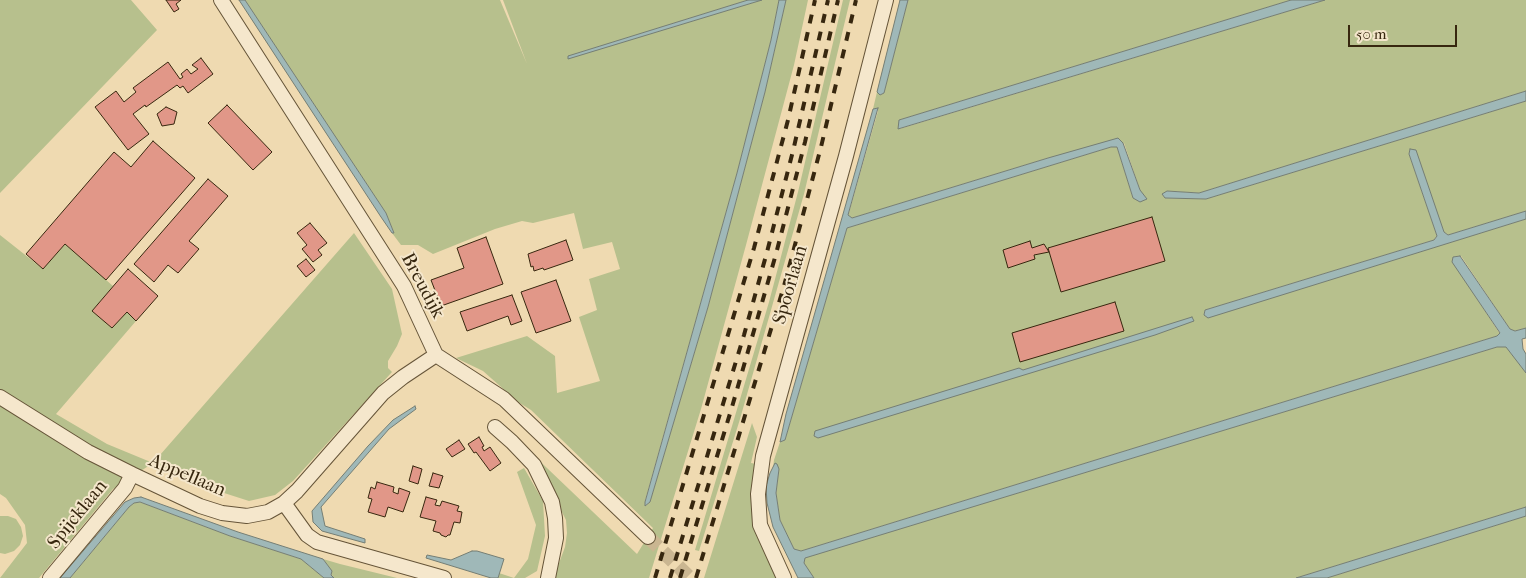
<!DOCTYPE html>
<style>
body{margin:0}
#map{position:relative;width:1526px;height:578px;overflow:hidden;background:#efdab1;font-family:"IM FELL French Canon",serif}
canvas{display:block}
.scale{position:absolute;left:1348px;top:25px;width:109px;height:22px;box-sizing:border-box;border:2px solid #37270f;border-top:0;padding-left:6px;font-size:15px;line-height:18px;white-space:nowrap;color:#37270f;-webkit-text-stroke:4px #f5e7cc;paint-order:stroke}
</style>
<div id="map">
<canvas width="1526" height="578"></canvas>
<div class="scale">50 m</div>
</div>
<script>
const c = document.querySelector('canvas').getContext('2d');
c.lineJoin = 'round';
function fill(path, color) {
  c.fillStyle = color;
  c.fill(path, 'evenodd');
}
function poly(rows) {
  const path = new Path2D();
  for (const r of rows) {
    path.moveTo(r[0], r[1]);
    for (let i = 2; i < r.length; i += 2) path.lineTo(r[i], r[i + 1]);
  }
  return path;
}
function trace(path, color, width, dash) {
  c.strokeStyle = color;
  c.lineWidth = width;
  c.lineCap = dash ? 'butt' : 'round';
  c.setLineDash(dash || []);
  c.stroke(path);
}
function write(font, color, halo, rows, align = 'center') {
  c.font = font + ' "IM FELL French Canon",serif';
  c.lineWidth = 4;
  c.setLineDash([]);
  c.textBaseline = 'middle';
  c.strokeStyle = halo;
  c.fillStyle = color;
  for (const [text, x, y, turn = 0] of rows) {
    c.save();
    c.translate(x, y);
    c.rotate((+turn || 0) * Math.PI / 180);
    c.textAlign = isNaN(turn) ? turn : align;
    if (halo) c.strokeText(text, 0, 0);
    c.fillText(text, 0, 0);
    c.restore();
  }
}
const green = poly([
 [0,0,131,0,157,30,0,193],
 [245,0,500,0,527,64,503,0,748,0,569,56,568,58,762,0,779,0,771,40,737,173,645,501,645,506,650,502,708,307,765,92,786,0,808,0,794,65,746,245,701,409,649,578,555,578,555,574,565,547,567,533,566,520,559,506,503,426,637,554,653,528,531,410,518,402,483,371,456,358,527,336,555,356,557,393,600,381,579,317,597,310,589,279,620,269,612,242,583,249,574,213,533,223,522,221,495,229,433,254,418,245,401,245,392,233,394,233,386,213],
 [843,0,850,0,804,194,740,419,699,551,695,550,769,302,798,192],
 [908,0,1291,0,899,120,899,129,1325,0,1526,0,1526,91,1199,193,1167,191,1165,198,1206,199,1526,101,1526,211,1448,235,1444,232,1410,149,1409,154,1437,236,1434,240,1205,310,1204,314,1208,317,1526,219,1526,328,1514,331,1510,329,1461,256,1454,257,1453,262,1500,334,1497,336,801,551,794,549,780,520,776,493,779,469,773,468,774,460,780,442,785,440,847,228,1111,147,1117,147,1133,198,1140,190,1124,143,1048,158,852,218,848,216,878,111,878,108,873,109,877,92,880,95,884,93],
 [354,233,392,289,402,334,397,346,388,361,388,368,392,372,293,481,275,495,249,501,221,492,153,463,113,489,39,578,0,578,27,543,25,525,6,498,0,494,0,235,43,269,65,244,113,286,92,311,112,328,127,312,136,321,56,414,107,444,153,463],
 [1506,346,1526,373,1526,507,1296,578,814,578,804,563,804,558,1497,347],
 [752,423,757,437,751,463,757,464,754,517,780,578,704,578],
 [524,468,543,501,545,536,537,571,525,578,498,578,499,573,514,578,528,559,536,525,517,472],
 [140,502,230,536,301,559,324,578,70,578,129,507,134,503],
 [0,516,8,516,16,519,21,527,23,536,20,545,14,551,5,554,0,553],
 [1526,516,1526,578,1327,578],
 [323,559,340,564,397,578,334,578,331,574,332,571]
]);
const water = poly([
 [239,0,245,0,386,213,394,233,392,233,381,217,239,0],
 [748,0,762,0,568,59,568,56,748,0],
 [779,0,786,0,765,92,708,307,650,502,645,506,645,502,737,173,771,40,779,0],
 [900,0,908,0,884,93,880,95,877,92,900,0],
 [1291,0,1325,0,898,129,899,120,1291,0],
 [1526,91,1526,101,1206,199,1165,198,1162,194,1167,191,1199,193,1526,91],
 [878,108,848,215,852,218,1048,158,1118,138,1123,143,1140,190,1147,199,1140,202,1133,198,1117,147,1111,147,847,228,785,440,780,442,786,414,873,109,878,108],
 [1410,149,1416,150,1444,232,1448,235,1526,211,1526,219,1208,318,1204,315,1205,310,1434,240,1437,236,1409,154,1410,149],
 [1460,256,1510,329,1515,331,1526,328,1526,338,1522,339,1523,349,1526,354,1526,373,1506,347,1497,347,805,558,804,563,814,578,798,578,773,527,767,503,766,486,770,473,775,463,777,464,779,469,776,493,780,520,794,549,801,551,1497,336,1500,333,1452,262,1453,257,1460,256],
 [1192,317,1194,321,1155,335,818,438,814,436,815,431,1019,368,1023,370,1192,317],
 [415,406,416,409,389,429,321,507,325,526,365,539,365,543,322,531,313,522,312,511,368,446,393,420,415,406],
 [141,497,238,532,323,559,332,571,331,575,334,578,324,578,301,559,230,536,140,502,134,503,129,507,70,578,60,578,125,502,134,498,141,497],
 [1526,507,1526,516,1327,578,1296,578,1526,507],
 [472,551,477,551,504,559,498,578,491,578,426,558,427,555,451,560,472,551]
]);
const building = poly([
 [166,0,181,0,176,4,179,9,174,12,166,0],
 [201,58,213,74,188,93,183,86,180,88,177,85,146,107,145,105,133,114,149,134,128,150,95,107,116,91,124,102,136,92,133,88,168,62,180,79,183,77,181,74,187,69,191,74,198,69,192,65,201,58],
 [227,105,272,152,253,170,208,123,227,105],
 [166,107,177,112,174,124,162,126,157,114,166,107],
 [153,141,195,178,106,280,65,244,43,269,26,254,114,152,131,167,153,141],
 [208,179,228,196,189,241,199,249,178,273,168,265,154,282,134,264,208,179],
 [1152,217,1165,261,1061,292,1048,248,1152,217],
 [310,223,327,243,318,250,322,255,313,262,302,249,307,245,297,233,310,223],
 [486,237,503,284,441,306,431,280,464,268,457,248,486,237],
 [566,240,573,260,544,270,543,268,534,271,533,266,531,267,528,254,566,240],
 [1030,241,1032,248,1044,244,1049,252,1034,255,1035,259,1008,268,1003,250,1030,241],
 [306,259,315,270,306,277,297,266,306,259],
 [128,269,158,296,136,321,127,312,112,328,92,311,128,269],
 [556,280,571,321,536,333,521,292,556,280],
 [512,295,522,321,511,325,508,316,467,331,460,312,512,295],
 [1115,302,1124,331,1020,362,1012,333,1115,302],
 [479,437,484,446,482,447,484,451,490,447,501,463,490,471,476,452,474,453,468,444,479,437],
 [459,440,465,449,452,457,446,449,459,440],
 [413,466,422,469,418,484,409,481,413,466],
 [433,473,443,476,439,488,429,486,433,473],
 [377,482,394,487,393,492,398,494,399,488,410,492,403,512,388,507,385,517,368,512,372,499,368,498,371,487,375,489,377,482],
 [426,497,437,500,435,505,440,506,442,501,459,506,457,511,462,512,460,523,454,522,450,535,448,535,446,537,441,535,440,533,433,531,436,521,420,517,426,497]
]);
const minorTunnel = poly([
 [648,537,690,578]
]);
const minor = poly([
 [221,0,404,286,436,355,504,399,648,537],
 [0,397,88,452,132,474,200,506,222,513,247,516,268,512,284,503,297,491,383,393,403,377,436,355],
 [495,427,512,442,534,465,552,502,555,518,556,538,548,578],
 [284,503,307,535,317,542,444,578],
 [50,578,125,488,132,474],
 [784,578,760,525,758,494,763,456,846,156,886,0]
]);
const rail = poly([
 [655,578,754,248,788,120,815,0],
 [670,578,744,335,767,252,793,151,828,0],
 [680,578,732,407,776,254,805,142,838,0],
 [696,578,784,286,821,147,856,0]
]);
const streetNames = [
 ["Spoorlaan",791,285,-74],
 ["Breudijk",422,286,62],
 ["Appellaan",187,476,23],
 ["Spijcklaan",78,515,-51]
];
fill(green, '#b7c08d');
fill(water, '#9fb8b8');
trace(water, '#757e74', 1);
fill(building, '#e19788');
trace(building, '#37270f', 1);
trace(minorTunnel, '#cab691', 14, [14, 7]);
trace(minor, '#655438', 16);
trace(minor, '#f5e7cc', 14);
trace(rail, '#37270f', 4, [9, 9]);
write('19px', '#37270f', '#f5e7cc', streetNames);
</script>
